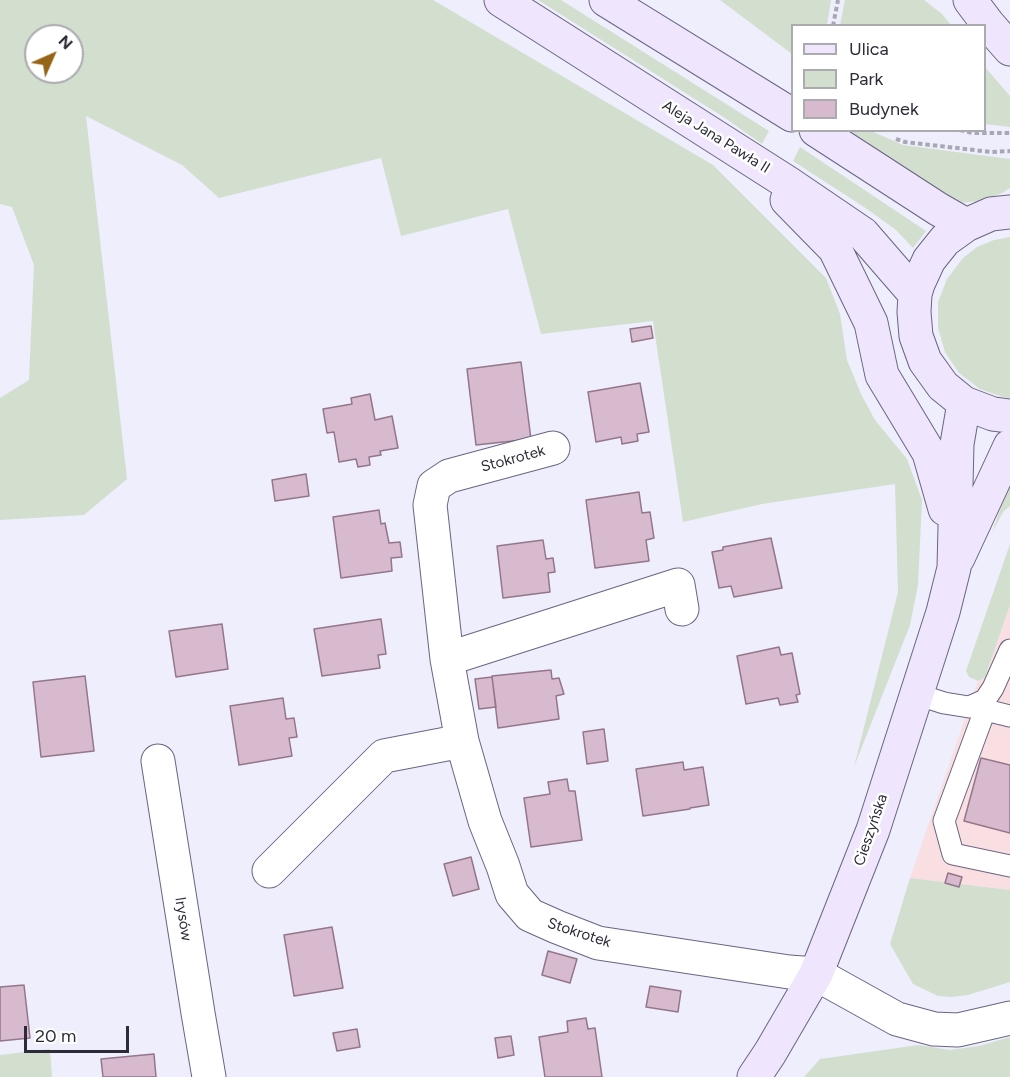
<!DOCTYPE html>
<meta charset="utf-8">
<style>
body{margin:0}
#map{position:relative;width:1010px;height:1077px;overflow:hidden;background:#efeefc;font-family:Figtree,sans-serif}
canvas{display:block}
.legend{position:absolute;left:791px;top:24px;width:195px;height:108px;box-sizing:border-box;background:#fff;border:2px solid #abaaaf;margin:0;padding:8px 10px;list-style:none;font-size:18px;color:#2d2b38}
.legend li{display:flex;align-items:center;gap:12px;height:30px}
.legend b{width:30px;border:2px solid #abaaaf}
.north{position:absolute;left:24px;top:24px;width:60px;height:60px;box-sizing:border-box;background:#fff;border:2px solid #abaaaf;border-radius:50%;rotate:45deg;font-size:16px;font-weight:700;line-height:24px;text-align:center;color:#2d2b38}
.north::after{content:'';display:block;margin:auto;width:21px;height:27px;background:#966416;clip-path:polygon(50% 0,100% 100%,50% 72%,0 100%)}
.scale{position:absolute;left:24px;top:1026px;width:105px;height:27px;box-sizing:border-box;border:3px solid #2d2b38;border-top:0;padding-left:8px;font-size:18px;line-height:21px;white-space:nowrap;color:#2d2b38;-webkit-text-stroke:4px #fff;paint-order:stroke}
</style>
<div id="map">
<canvas width="1010" height="1077"></canvas>
<ul class="legend">
<li><b style="height:8px;background:#efe5fc"></b>Ulica</li>
<li><b style="height:16px;background:#d2dfce"></b>Park</li>
<li><b style="height:16px;background:#d7bacd"></b>Budynek</li>
</ul>
<div class="north">N</div>
<div class="scale">20 m</div>
</div>
<script>
const c = document.querySelector('canvas').getContext('2d');
c.lineJoin = 'round';
function fill(path, color) {
  c.fillStyle = color;
  c.fill(path, 'evenodd');
}
function poly(rows) {
  const path = new Path2D();
  for (const r of rows) {
    path.moveTo(r[0], r[1]);
    for (let i = 2; i < r.length; i += 2) path.lineTo(r[i], r[i + 1]);
  }
  return path;
}
function trace(path, color, width, dash) {
  c.strokeStyle = color;
  c.lineWidth = width;
  c.lineCap = dash ? 'butt' : 'round';
  c.setLineDash(dash || []);
  c.stroke(path);
}
function write(font, color, halo, rows, align = 'center') {
  c.font = font + ' Figtree,sans-serif';
  c.lineWidth = 5;
  c.setLineDash([]);
  c.textBaseline = 'middle';
  c.strokeStyle = halo;
  c.fillStyle = color;
  for (const [text, x, y, turn = 0] of rows) {
    c.save();
    c.translate(x, y);
    c.rotate((+turn || 0) * Math.PI / 180);
    c.textAlign = isNaN(turn) ? turn : align;
    if (halo) c.strokeText(text, 0, 0);
    c.fillText(text, 0, 0);
    c.restore();
  }
}
const commercial = poly([
 [1010,605,1010,890,910,878,978,681,985,677]
]);
const green = poly([
 [0,0,433,0,713,165,826,278,840,314,847,360,861,394,875,420,907,459,922,500,918,585,910,625,854,767,898,592,895,484,762,504,683,522,653,321,541,334,508,209,401,236,381,158,219,198,182,165,86,116,127,479,84,515,0,520,0,398,29,380,34,265,12,207,0,204],
 [36,36,72,36,72,72,36,72],
 [538,0,561,0,769,131,762,144,725,118],
 [720,0,831,0,827,25,792,26,792,54],
 [845,0,924,0,942,14,951,25,840,25],
 [984,66,1010,96,1010,127,985,124],
 [842,131,871,131,903,145,1010,159,1010,188,1002,193,982,201,959,203],
 [800,147,926,231,913,248,896,230,864,207,793,161],
 [1010,237,1010,398,1003,397,980,389,959,373,945,352,938,328,938,302,947,279,963,258,977,247,994,240],
 [1010,480,1010,506,1003,512,992,533],
 [1010,544,1010,605,985,677,978,681,969,677,966,671],
 [910,878,1010,890,1010,982,968,995,951,997,938,996,913,984,890,944],
 [1010,1037,1010,1077,804,1077,820,1059,918,1045,950,1050,979,1046],
 [50,1049,52,1077,0,1077,0,1055]
]);
const building = poly([
 [651,326,653,338,632,342,630,329,651,326],
 [521,362,531,439,476,445,467,369,521,362],
 [640,383,649,432,637,434,638,441,622,444,621,437,596,442,588,392,640,383],
 [370,394,375,420,392,416,398,448,380,451,381,455,369,457,370,465,358,467,356,459,339,462,334,432,327,433,323,409,352,404,351,398,370,394],
 [306,474,309,496,275,501,272,480,306,474],
 [639,492,642,513,650,512,654,538,646,540,649,561,595,568,586,500,639,492],
 [379,510,381,524,385,523,389,543,400,542,402,557,391,558,392,571,341,578,333,517,379,510],
 [771,538,782,588,734,597,731,586,719,588,712,552,723,550,723,547,771,538],
 [543,540,546,559,553,558,555,572,548,573,550,592,503,598,497,546,543,540],
 [381,619,386,654,378,655,380,668,322,676,314,629,381,619],
 [222,624,228,669,176,677,169,631,222,624],
 [779,647,781,655,792,653,800,694,796,695,798,702,780,705,778,698,746,704,737,656,779,647],
 [551,670,552,679,559,678,564,694,556,696,559,719,498,728,492,676,551,670],
 [85,676,94,751,41,757,33,682,85,676],
 [492,677,496,707,479,709,475,679,492,677],
 [283,698,286,719,294,718,297,737,289,738,292,756,239,765,230,706,283,698],
 [604,729,608,761,587,764,583,732,604,729],
 [981,758,1010,765,1010,833,964,821,981,758],
 [683,762,684,770,703,767,709,805,690,808,690,809,643,816,636,769,683,762],
 [567,779,569,791,575,791,582,840,531,847,524,798,550,794,548,782,567,779],
 [471,857,479,889,453,896,444,864,471,857],
 [948,873,962,877,959,887,945,883,948,873],
 [332,927,343,988,294,996,284,935,332,927],
 [548,951,577,959,570,983,542,975,548,951],
 [24,985,30,1038,0,1041,0,987,24,985],
 [650,986,681,991,678,1012,646,1007,650,986],
 [586,1018,588,1029,595,1028,602,1077,545,1077,539,1037,568,1032,567,1021,586,1018],
 [357,1029,360,1047,337,1051,333,1033,357,1029],
 [511,1036,514,1055,498,1058,495,1038,511,1036],
 [154,1054,156,1077,103,1077,101,1059,154,1054]
]);
const path = poly([
 [833,26,838,0],
 [960,130,972,133,1010,133],
 [896,139,905,142,991,152,1010,151]
]);
const lane = poly([
 [916,694,944,703,969,707,985,700,993,688,1010,650],
 [973,707,1010,716],
 [985,710,944,821,953,854,1010,866]
]);
const street = poly([
 [553,448,449,476,434,486,430,505,447,659,462,741,485,821,503,866,512,894,530,915,557,927,598,943,789,972,816,974,897,1019,934,1029,958,1030,1010,1018],
 [447,659,678,585,682,609],
 [158,761,198,1013,209,1077],
 [269,871,384,756,462,741]
]);
const secondary = poly([
 [501,0,788,183,863,234,915,294],
 [606,0,792,115],
 [970,0,988,24,1010,49],
 [816,130,938,209,966,225],
 [787,200,835,249,871,323,882,375,929,453,945,509],
 [1010,212,991,214,966,225,945,240,929,260,918,284,915,294,914,312,916,336,925,361,943,386,964,403,993,414,1010,416],
 [958,558,1010,446],
 [754,1077,770,1053,816,974,873,830,943,612,954,568,957,444,964,403]
]);
const streetNames = [
 ["Aleja Jana Pawła II",716,137,32],
 ["Stokrotek",513,459,-15],
 ["Cieszyńska",871,830,-71],
 ["Irysów",183,919,81],
 ["Stokrotek",579,933,18]
];
fill(commercial, '#f9dee2');
fill(green, '#d2dfce');
fill(building, '#d7bacd');
trace(building, '#94768a', 1.5);
trace(lane, '#696582', 23);
trace(street, '#696582', 35);
trace(secondary, '#696582', 35);
trace(path, '#a8a7b5', 4, [4.5, 3]);
trace(lane, '#fff', 21);
trace(street, '#fff', 33);
trace(secondary, '#efe5fc', 33);
write('15px', '#2d2b38', '#fff', streetNames);
</script>
